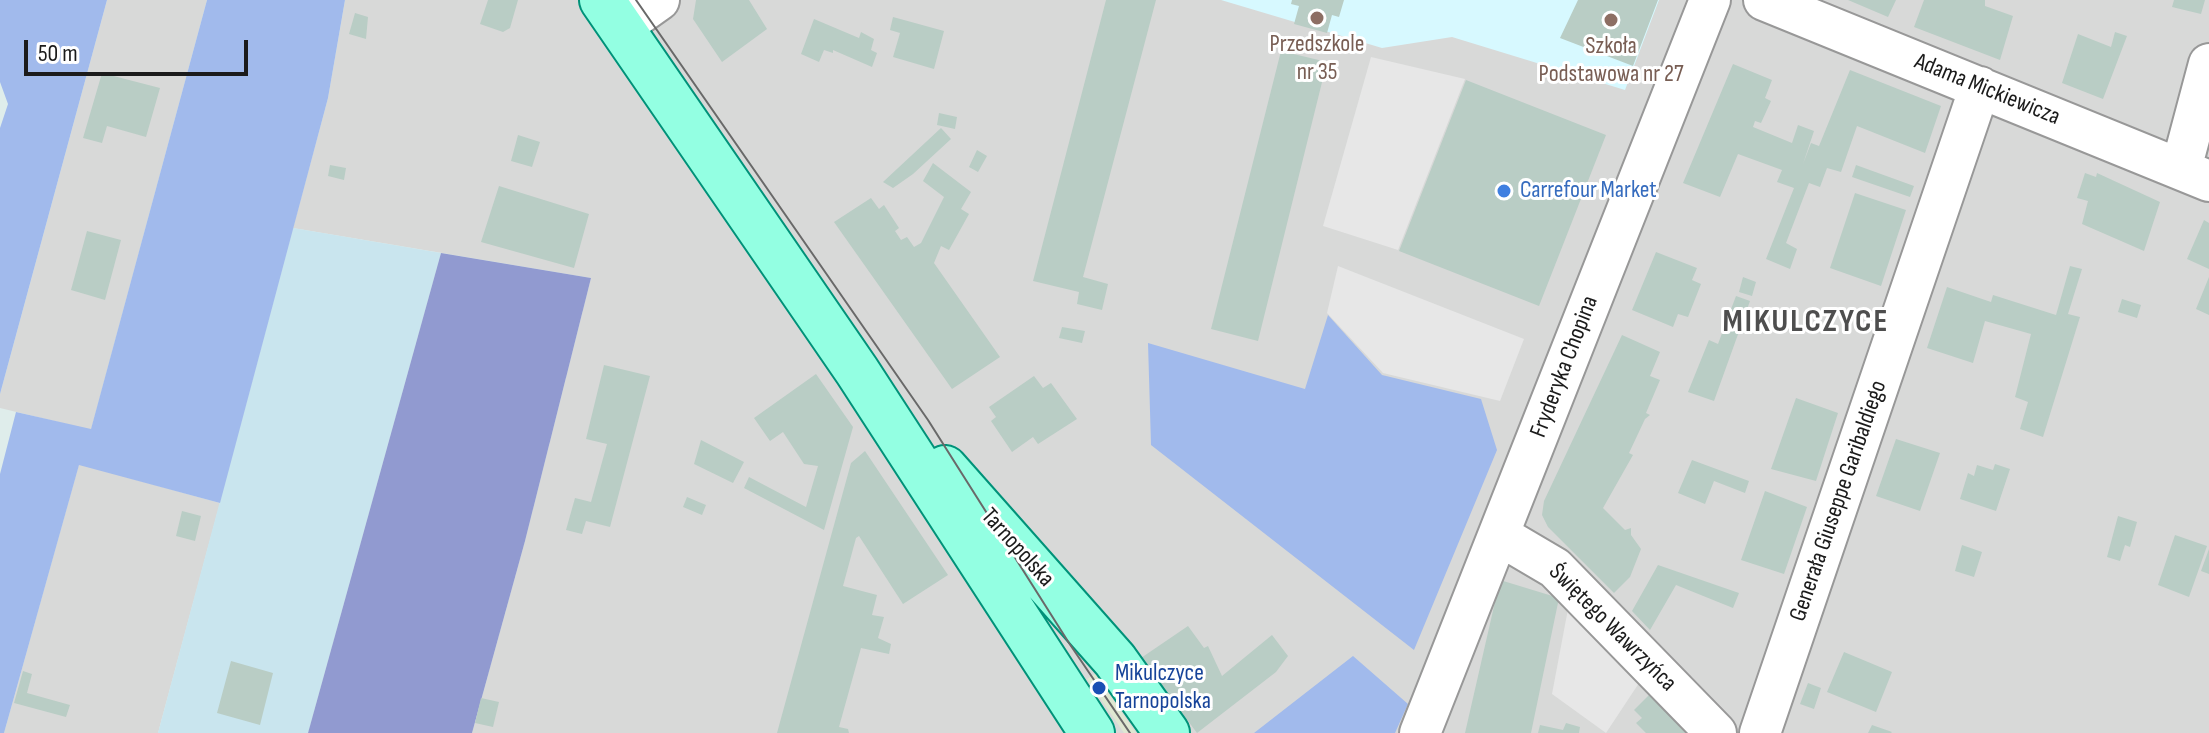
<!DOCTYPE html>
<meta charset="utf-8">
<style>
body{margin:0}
#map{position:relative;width:2209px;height:733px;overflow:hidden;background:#dfedeb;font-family:"Sofia Sans Condensed",sans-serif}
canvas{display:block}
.scale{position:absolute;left:24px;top:40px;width:224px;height:36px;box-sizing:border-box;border:4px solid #1b1b1b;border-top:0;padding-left:10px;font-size:24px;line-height:28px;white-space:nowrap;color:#1b1b1b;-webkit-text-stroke:6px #fff;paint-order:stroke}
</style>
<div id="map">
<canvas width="2209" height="733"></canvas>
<div class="scale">50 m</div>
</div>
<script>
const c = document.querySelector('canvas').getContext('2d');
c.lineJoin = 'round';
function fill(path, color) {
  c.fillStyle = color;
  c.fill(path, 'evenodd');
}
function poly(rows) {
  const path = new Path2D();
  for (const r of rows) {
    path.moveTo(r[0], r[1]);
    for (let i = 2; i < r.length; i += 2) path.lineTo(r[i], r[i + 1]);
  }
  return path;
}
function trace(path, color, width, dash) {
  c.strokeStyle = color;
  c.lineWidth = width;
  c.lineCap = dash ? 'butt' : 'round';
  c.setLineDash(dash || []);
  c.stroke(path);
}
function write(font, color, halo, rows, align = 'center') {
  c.font = font + ' "Sofia Sans Condensed",sans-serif';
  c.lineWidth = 6;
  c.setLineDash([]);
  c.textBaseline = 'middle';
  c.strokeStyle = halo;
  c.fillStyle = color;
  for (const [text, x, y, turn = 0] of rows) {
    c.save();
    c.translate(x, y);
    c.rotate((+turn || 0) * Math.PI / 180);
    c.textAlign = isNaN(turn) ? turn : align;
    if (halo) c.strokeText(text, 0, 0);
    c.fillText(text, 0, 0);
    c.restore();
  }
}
const residential = poly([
 [107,0,207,0,91,430,0,408,0,394],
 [345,0,2209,0,2209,733,472,733,525,541,591,278,293,228,328,98],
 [79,464,220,503,158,733,4,733]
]);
const industrial = poly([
 [1095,674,1136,733,1124,733,1087,679]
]);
const education = poly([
 [1221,0,1659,0,1625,90,1452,37,1382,48]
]);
const farmland = poly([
 [293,228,441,253,308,733,158,733]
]);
const grass = poly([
 [0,0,107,0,0,394,0,128,8,104,0,82],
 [207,0,345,0,328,98,220,503,79,465,4,733,0,733,0,474,16,412,91,429],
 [1328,315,1382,375,1481,399,1497,450,1414,650,1151,445,1148,343,1305,389],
 [1353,656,1408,704,1395,733,1254,733]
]);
const forest = poly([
 [441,253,591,278,525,541,472,733,308,733]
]);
const parking = poly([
 [1371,57,1465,79,1398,250,1323,226],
 [1338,266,1524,339,1500,401,1383,373,1327,313],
 [1568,609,1641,680,1606,733,1552,694]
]);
const building = poly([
 [488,0,518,0,510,28,503,32,480,24],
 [696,0,749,0,767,29,722,62,693,19],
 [1106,0,1156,0,1083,277,1108,284,1102,310,1077,304,1079,292,1033,281],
 [1292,0,1344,0,1339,17,1332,15,1327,33,1294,24,1299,6,1291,4],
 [1578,0,1658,0,1633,66,1560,38],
 [1848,0,1896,0,1888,17],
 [1924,0,1985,0,1985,6,2013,16,2000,60,1914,27],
 [2174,0,2205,0,2201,14,2172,7],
 [355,13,368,17,366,39,349,34],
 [893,17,944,31,934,69,893,57,900,33,890,30],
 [814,19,859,38,861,32,874,39,871,50,877,53,872,67,833,50,833,53,824,50,819,62,801,54],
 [2115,32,2127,36,2103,99,2062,83,2078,34,2111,47],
 [1281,51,1327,62,1258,341,1211,329],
 [1733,64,1772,80,1765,98,1771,101,1761,123,1755,121,1753,127,1792,143,1798,125,1814,131,1803,164,1811,143,1819,146,1850,70,1941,106,1925,153,1857,126,1841,172,1827,168,1820,187,1809,183,1786,243,1797,249,1790,269,1766,259,1794,188,1777,182,1782,170,1738,154,1720,197,1683,183],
 [102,73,160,88,146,137,107,126,102,143,83,138],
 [1466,80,1606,135,1539,306,1399,251],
 [939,113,957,117,955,129,937,125],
 [941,128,951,139,913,174,893,188,883,182],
 [518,135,540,142,532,167,511,161],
 [977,150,987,156,978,172,969,167],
 [933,163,971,192,961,209,969,214,949,250,941,246,934,263,1000,357,952,389,834,222,871,198,879,209,884,205,899,228,895,231,901,240,907,237,914,247,921,243,944,197,923,181],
 [330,165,346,168,344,180,328,176],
 [1856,165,1914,186,1910,197,1852,177],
 [2085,173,2096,177,2097,173,2160,202,2144,251,2082,224,2088,201,2077,198],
 [499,186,589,214,574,268,481,242],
 [1855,193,1906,210,1881,286,1830,268],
 [2204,220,2209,223,2209,269,2187,259],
 [87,231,121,240,105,300,71,290],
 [1656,252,1697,268,1692,280,1701,284,1688,317,1678,314,1673,327,1632,310],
 [2070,266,2082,269,2068,314,2080,317,2043,437,2020,429,2028,402,2015,397,2031,334,1985,321,1973,363,1927,348,1947,287,1991,302,1993,295,2056,315],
 [1743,277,1756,282,1752,296,1739,292],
 [2209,277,2209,315,2196,309],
 [1736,296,1750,301,1714,401,1688,392,1709,340,1718,344],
 [2122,299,2141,305,2137,318,2118,312],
 [1062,327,1085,331,1082,343,1059,338],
 [1622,335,1660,352,1650,376,1660,380,1646,413,1650,415,1645,419,1629,453,1633,455,1603,508,1625,530,1631,528,1631,535,1641,549,1630,577,1614,593,1548,527,1542,515,1544,501],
 [604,365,650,376,610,527,586,521,582,534,566,530,575,498,591,502,607,444,586,439],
 [816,374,853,427,824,530,744,488,749,477,806,507,818,466,804,464,783,432,770,441,754,418],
 [1034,376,1043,388,1051,383,1077,419,1038,444,1033,437,1012,452,991,421,996,417,989,407],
 [1796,398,1838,413,1816,481,1771,469],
 [1896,439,1940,453,1920,511,1876,496],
 [701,440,744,462,733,483,694,464],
 [865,451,948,575,903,604,859,536,856,538,843,586,877,595,872,615,884,617,878,638,891,644,889,654,861,648,839,727,848,729,849,733,777,733,851,463],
 [1692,460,1749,481,1745,493,1714,481,1705,504,1678,493],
 [1995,464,2010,469,1996,511,1960,499,1968,473,1974,476,1977,465,1993,470],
 [1765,491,1807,507,1784,574,1741,560],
 [687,497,706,505,702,515,683,507],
 [182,511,201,516,195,541,176,536],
 [2118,516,2137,522,2130,547,2125,545,2120,561,2107,557],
 [2175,535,2207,546,2189,597,2158,585],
 [1962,545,1982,552,1974,577,1955,571],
 [2209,549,2209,574,2201,571],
 [1658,565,1739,593,1733,608,1676,585,1650,630,1632,611],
 [1500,580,1559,598,1531,733,1465,733],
 [1188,626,1204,648,1208,646,1222,676,1272,635,1288,656,1276,672,1197,733,1141,658],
 [1844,652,1892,672,1876,712,1827,692],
 [231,661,273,673,260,725,217,713],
 [23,671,32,674,27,693,70,705,66,717,14,703],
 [1808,683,1821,688,1814,709,1800,704],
 [1651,693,1692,733,1646,733,1636,723,1642,718,1634,710],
 [481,698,499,702,493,727,475,723],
 [1566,723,1580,727,1579,733,1538,733,1540,725,1563,730],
 [1872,725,1892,732,1891,733,1868,733]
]);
const minor = poly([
 [1764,0,2209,181],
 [621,27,659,0],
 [2181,169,2209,64],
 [1499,535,1555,568,1716,733],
 [1420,733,1710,0],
 [1760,733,1980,87]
]);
const major = poly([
 [602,0,857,371,1092,733],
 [945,468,1115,660,1167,733]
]);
const tram = poly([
 [636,0,928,420,1069,643,1130,733]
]);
const markers = [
 [1317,18,8,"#8d6e63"],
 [1611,20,8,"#8d6e63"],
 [1504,191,8,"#3f7fe0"],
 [1099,688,8,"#1a4fb4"]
];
const educationNames = [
 ["Przedszkole",1317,45],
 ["nr 35",1317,73],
 ["Szkoła",1611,47],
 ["Podstawowa nr 27",1611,75]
];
const streetNames = [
 ["Adama Mickiewicza",1987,90,22],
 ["Fryderyka Chopina",1565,367,-69],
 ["Generała Giuseppe Garibaldiego",1839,501,-71],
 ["Tarnopolska",1017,548,48],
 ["Świętego Wawrzyńca",1612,628,45]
];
const shopNames = [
 ["Carrefour Market",1520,191]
];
const transitNames = [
 ["Mikulczyce",1115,674],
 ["Tarnopolska",1115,702]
];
const districtNames = [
 ["MIKULCZYCE",1806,323]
];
fill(residential, '#d8d9d8');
fill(industrial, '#dfe7d1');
fill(education, '#d7f9ff');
fill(farmland, '#c9e5ee');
fill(grass, '#a1baec');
fill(forest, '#919ad0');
fill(parking, '#e7e7e7');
fill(building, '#b9cdc5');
trace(minor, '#989898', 44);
trace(major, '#009279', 48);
trace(minor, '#fff', 40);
trace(major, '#93ffe2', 44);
trace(tram, '#696969', 2);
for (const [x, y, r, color] of markers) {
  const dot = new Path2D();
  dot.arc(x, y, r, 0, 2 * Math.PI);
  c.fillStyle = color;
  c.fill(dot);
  trace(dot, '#fff', 3);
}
write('24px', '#785e54', '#fff', educationNames);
write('24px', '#1b1b1b', '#fff', streetNames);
write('24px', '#366cbe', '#fff', shopNames, 'left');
write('24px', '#164399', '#fff', transitNames, 'left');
c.letterSpacing = '2px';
write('bold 32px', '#4e4e4e', '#fff', districtNames);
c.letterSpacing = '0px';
</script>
